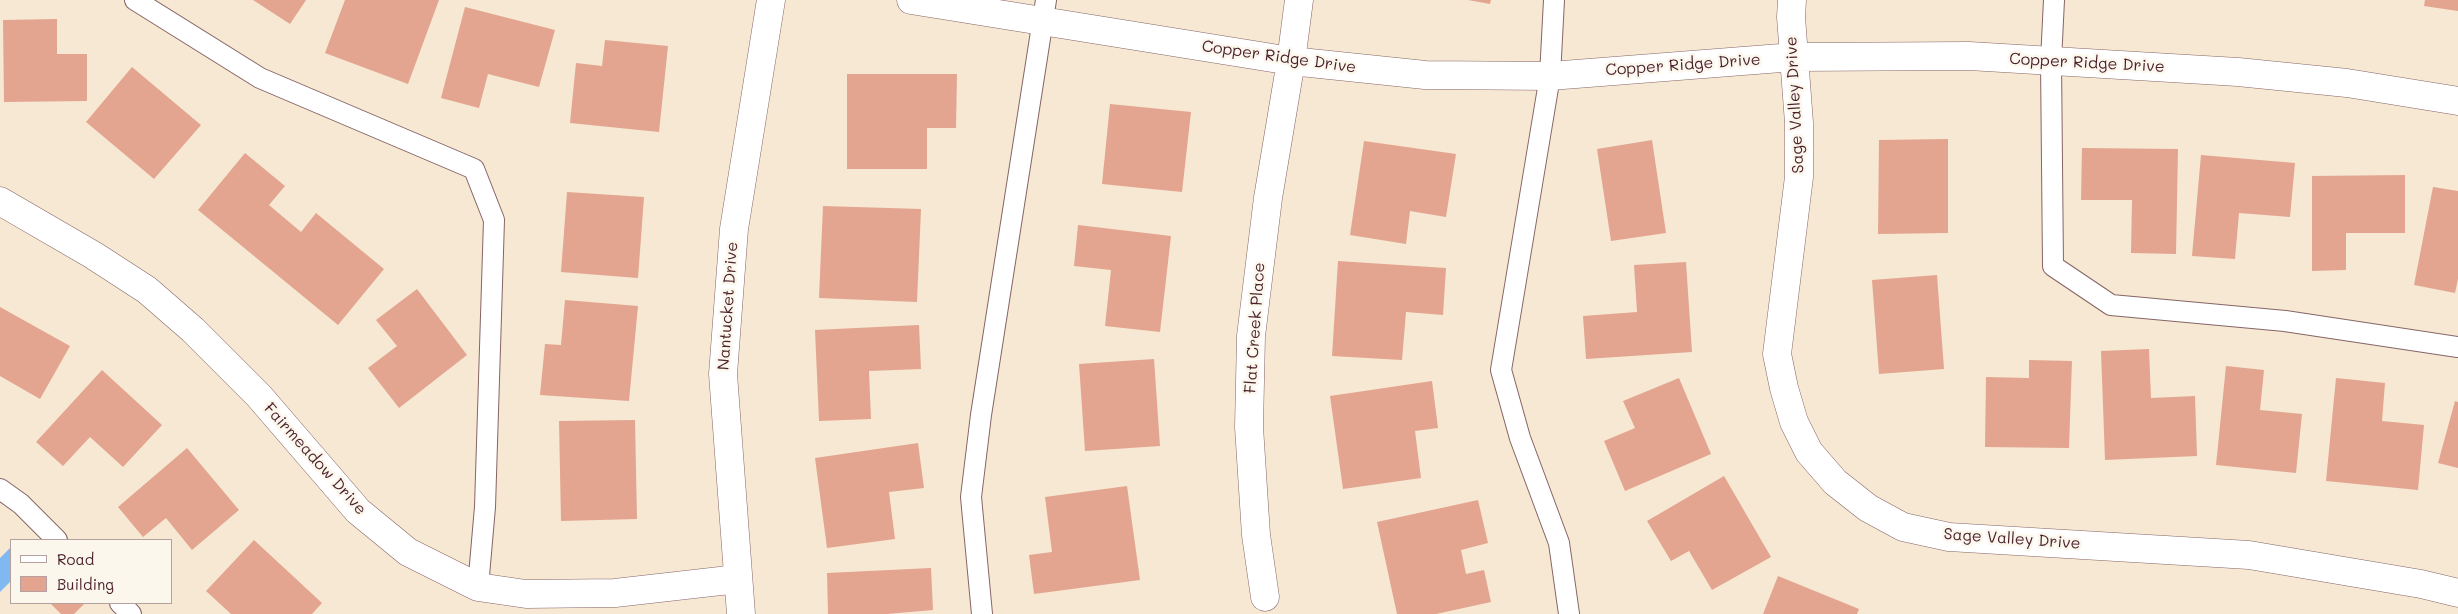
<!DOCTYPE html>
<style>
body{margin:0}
#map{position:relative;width:2458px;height:614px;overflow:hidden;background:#f6e8d3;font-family:Mali,sans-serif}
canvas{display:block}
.legend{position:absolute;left:10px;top:539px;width:162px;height:65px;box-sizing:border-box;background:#fbf7ec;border:1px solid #b4a19f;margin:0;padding:6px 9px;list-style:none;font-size:15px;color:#4a1f2b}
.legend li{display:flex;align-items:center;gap:10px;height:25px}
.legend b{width:25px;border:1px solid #b4a19f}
</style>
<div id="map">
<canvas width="2458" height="614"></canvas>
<ul class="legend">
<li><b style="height:6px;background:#fff"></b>Road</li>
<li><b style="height:14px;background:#e3a590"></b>Building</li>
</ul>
</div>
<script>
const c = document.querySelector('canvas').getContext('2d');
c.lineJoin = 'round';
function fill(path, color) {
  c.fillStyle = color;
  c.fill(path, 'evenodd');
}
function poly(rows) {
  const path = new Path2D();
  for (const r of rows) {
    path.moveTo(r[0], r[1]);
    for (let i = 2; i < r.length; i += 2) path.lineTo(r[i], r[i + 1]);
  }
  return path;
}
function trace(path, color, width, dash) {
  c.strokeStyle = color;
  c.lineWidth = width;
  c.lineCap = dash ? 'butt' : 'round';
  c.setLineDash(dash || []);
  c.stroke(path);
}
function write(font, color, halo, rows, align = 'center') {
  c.font = font + ' Mali,sans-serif';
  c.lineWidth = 5;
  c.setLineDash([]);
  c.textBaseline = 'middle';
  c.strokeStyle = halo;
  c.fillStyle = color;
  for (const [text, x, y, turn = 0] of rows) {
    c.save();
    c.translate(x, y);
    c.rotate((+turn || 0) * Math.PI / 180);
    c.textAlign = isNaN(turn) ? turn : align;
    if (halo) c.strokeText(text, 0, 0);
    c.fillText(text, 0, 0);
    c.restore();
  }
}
const water = poly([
 [11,547,11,581,0,592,0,558]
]);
const building = poly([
 [253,0,306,0,290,24],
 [345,0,439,0,408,84,325,53],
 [1468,0,1491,0,1490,4],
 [2425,0,2458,0,2458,11,2424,6],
 [465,7,555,30,539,87,488,74,479,108,441,98],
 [57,19,57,54,87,54,87,101,4,102,3,20],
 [605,40,668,46,659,132,570,123,576,63,602,66],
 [132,67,201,125,154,179,86,122],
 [847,74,957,74,956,128,927,128,927,169,847,169],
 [1110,104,1191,112,1182,192,1102,184],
 [1948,139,1948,233,1878,234,1879,140],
 [1652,140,1666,233,1611,241,1597,149],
 [1364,141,1456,154,1446,217,1410,211,1406,244,1350,235],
 [2082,148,2178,149,2176,254,2131,253,2132,200,2081,200],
 [245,153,285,186,269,205,301,232,316,213,384,269,338,325,198,210],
 [2201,155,2295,163,2290,217,2239,213,2235,259,2192,256],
 [2405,175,2405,233,2346,233,2346,270,2312,271,2312,176],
 [2433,187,2458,191,2458,279,2455,293,2414,285],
 [567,192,644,197,638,278,561,272],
 [823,206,921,209,917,302,819,298],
 [1078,225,1171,236,1160,332,1105,326,1111,270,1074,266],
 [1338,261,1446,268,1443,315,1406,312,1402,360,1332,356],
 [1686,262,1692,352,1586,359,1583,316,1637,312,1634,265],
 [1937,275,1944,369,1879,374,1872,280],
 [417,289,467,355,399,408,368,368,397,346,376,320],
 [565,300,638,306,629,401,540,395,545,344,561,345],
 [0,307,70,346,40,399,0,376],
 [919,325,921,369,869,371,871,419,819,421,815,330],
 [2149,349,2151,398,2195,396,2197,456,2105,460,2101,351],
 [1154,359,1160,446,1085,451,1079,364],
 [2029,360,2072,361,2069,448,1985,447,1986,377,2029,378],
 [2226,366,2264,370,2260,410,2302,414,2296,473,2216,465],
 [102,370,162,425,123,467,90,437,63,466,36,442],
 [1679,378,1711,454,1625,491,1604,441,1635,428,1623,401],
 [2336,378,2385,383,2382,421,2424,425,2418,490,2326,481],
 [1432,381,1438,428,1415,431,1421,478,1343,489,1330,396],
 [2455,401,2458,402,2458,468,2438,463],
 [635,420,637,519,561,521,559,421],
 [918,443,924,488,889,492,895,539,827,548,815,458],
 [187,448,239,510,192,550,166,518,143,537,118,507],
 [1724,476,1771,557,1712,590,1689,551,1671,561,1647,521],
 [1127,486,1140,580,1034,594,1029,555,1052,552,1045,497],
 [1478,500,1488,543,1461,550,1466,574,1484,570,1491,602,1436,614,1397,614,1377,522],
 [254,540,322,603,312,614,231,614,206,591],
 [931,568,933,610,887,614,828,614,827,573],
 [1778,576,1859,609,1857,614,1763,614],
 [50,603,85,603,74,614,61,614]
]);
const service = poly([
 [135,0,260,78,474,169,494,220,485,507,478,587],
 [1554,0,1550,76,1501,370,1520,438,1559,543,1569,614],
 [2054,0,2051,61,2053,266,2111,305,2285,321,2458,347],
 [0,489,21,504,57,540],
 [120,603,131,614],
 [982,614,971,497,981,415,1046,0]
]);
const minor = poly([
 [911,0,1291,61,1425,75,1550,76,1794,57,1969,56,2238,72,2347,83,2458,101],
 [1792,0,1791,17,1799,123,1799,177,1777,354,1784,388,1794,422,1809,452,1835,482,1868,508,1903,527,1949,537,2249,555,2421,584,2458,593],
 [0,201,93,255,147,290,193,330,259,396,358,511,408,552,478,587,526,594,615,593,738,579],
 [1265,597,1256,535,1249,427,1251,336,1268,198,1291,61,1299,0],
 [741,614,723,374,734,229,771,0]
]);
const streetNames = [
 ["Copper Ridge Drive",1279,57,8],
 ["Copper Ridge Drive",2087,63,3],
 ["Copper Ridge Drive",1683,65,-4],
 ["Sage Valley Drive",1795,105,-93],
 ["Nantucket Drive",728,306,-86],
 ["Flat Creek Place",1255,328,-86],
 ["Fairmeadow Drive",315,459,48],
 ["Sage Valley Drive",2012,539,4]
];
fill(water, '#80b9f1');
fill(building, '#e3a590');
trace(service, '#866566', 22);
trace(minor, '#866566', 29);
trace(service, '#fff', 20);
trace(minor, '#fff', 28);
write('16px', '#4a1f2b', '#fbf7ec', streetNames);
</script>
